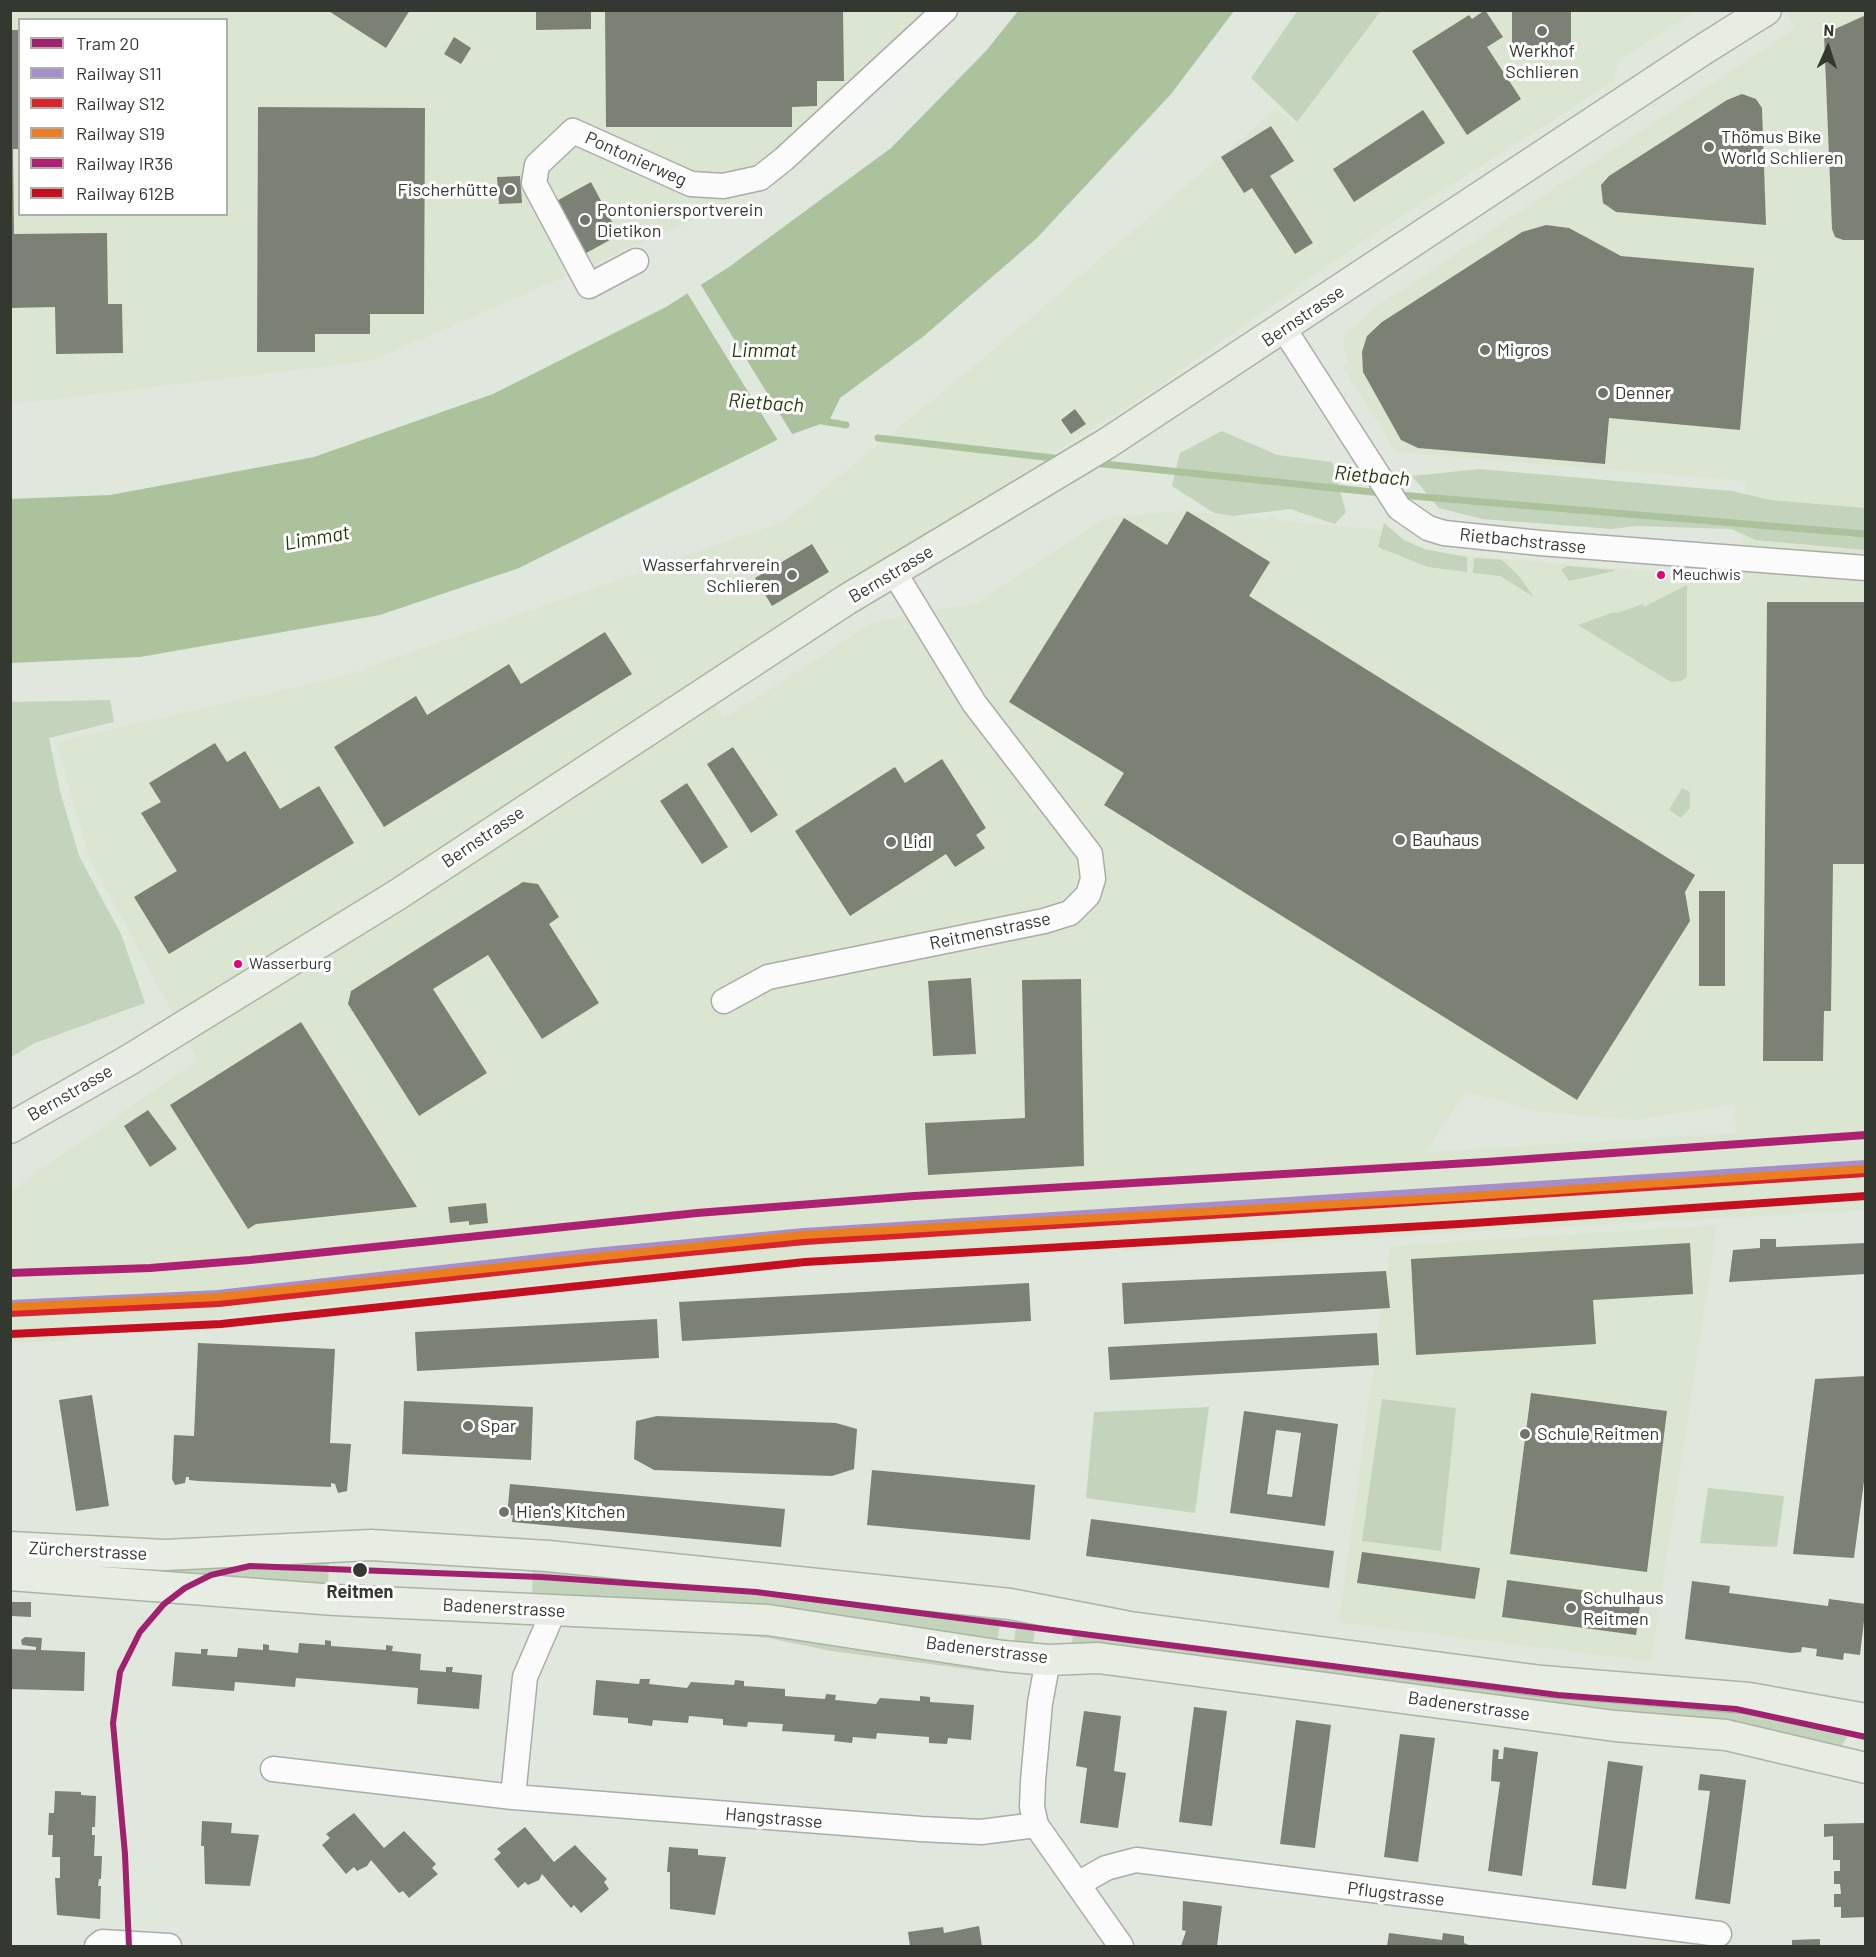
<!DOCTYPE html>
<meta charset="utf-8">
<style>
body{margin:0}
#map{position:relative;width:1876px;height:1957px;overflow:hidden;background:#e0e7dc;font-family:Barlow,sans-serif}
canvas{display:block}
.frame{position:absolute;inset:0;border:12px solid #333830;pointer-events:none}
.legend{position:absolute;left:18px;top:18px;width:210px;height:198px;box-sizing:border-box;background:#fff;border:2px solid #adafac;margin:0;padding:8px 10px;list-style:none;font-size:18px;color:#333830}
.legend li{display:flex;align-items:center;gap:12px;height:30px}
.legend b{width:30px;border:2px solid #adafac}
.north{position:absolute;left:1798px;top:18px;width:60px;height:60px;-webkit-text-stroke:4px #fff;paint-order:stroke;rotate:3deg;font-size:16px;font-weight:700;line-height:24px;text-align:center;color:#333830}
.north::after{content:'';display:block;margin:auto;width:21px;height:27px;background:#333830;clip-path:polygon(50% 0,100% 100%,50% 72%,0 100%)}
</style>
<div id="map">
<canvas width="1876" height="1957"></canvas>
<div class="frame"></div>
<ul class="legend">
<li><b style="height:8px;background:#a0216e"></b>Tram 20</li>
<li><b style="height:8px;background:#a68ecb"></b>Railway S11</li>
<li><b style="height:8px;background:#d8242b"></b>Railway S12</li>
<li><b style="height:8px;background:#eb7e21"></b>Railway S19</li>
<li><b style="height:8px;background:#ae2071"></b>Railway IR36</li>
<li><b style="height:8px;background:#c50e1f"></b>Railway 612B</li>
</ul>
<div class="north">N</div>
</div>
<script>
const c = document.querySelector('canvas').getContext('2d');
c.lineJoin = 'round';
function fill(path, color) {
  c.fillStyle = color;
  c.fill(path, 'evenodd');
}
function poly(rows) {
  const path = new Path2D();
  for (const r of rows) {
    path.moveTo(r[0], r[1]);
    for (let i = 2; i < r.length; i += 2) path.lineTo(r[i], r[i + 1]);
  }
  return path;
}
function trace(path, color, width, dash) {
  c.strokeStyle = color;
  c.lineWidth = width;
  c.lineCap = dash ? 'butt' : 'round';
  c.setLineDash(dash || []);
  c.stroke(path);
}
function write(font, color, halo, rows, align = 'center') {
  c.font = font + ' Barlow,sans-serif';
  c.lineWidth = 6;
  c.setLineDash([]);
  c.textBaseline = 'middle';
  c.strokeStyle = halo;
  c.fillStyle = color;
  for (const [text, x, y, turn = 0] of rows) {
    c.save();
    c.translate(x, y);
    c.rotate((+turn || 0) * Math.PI / 180);
    c.textAlign = isNaN(turn) ? turn : align;
    if (halo) c.strokeText(text, 0, 0);
    c.fillText(text, 0, 0);
    c.restore();
  }
}
const built = poly([
 [10,11,932,11,725,206,372,361,11,404],
 [20,20,226,20,226,214,20,214],
 [1382,11,1696,11,1618,61,1614,81,1363,241,1156,388,697,679,724,719,873,622,976,603,1107,517,1187,511,1268,520,1268,516,1276,517,1276,520,1380,530,1425,552,1740,579,1746,481,1396,452,1343,366,1348,363,1343,343,1345,335,1380,304,1796,27,1785,11,1865,11,1865,1210,1125,1251,1124,1240,1018,1245,637,1274,187,1321,71,1323,70,1341,11,1343,10,1191,198,1060,89,857,56,742,344,676,785,521,985,357,1276,109,1294,125],
 [1466,1092,1543,1112,1636,1120,1735,1104,1736,1133,1426,1152],
 [1717,1225,1651,1661,1339,1622,1390,1246]
]);
const green = poly([
 [1298,10,1381,11,1297,122,1251,78],
 [1222,431,1277,455,1332,462,1346,512,1335,524,1290,509,1233,516,1214,513,1172,486,1180,453],
 [1479,469,1732,491,1770,500,1865,508,1865,550,1756,540,1731,529,1636,526,1612,529,1482,519,1439,508,1412,476],
 [1384,523,1404,540,1424,549,1467,557,1467,572,1428,567,1378,547],
 [1474,558,1502,560,1518,575,1534,597,1500,576,1473,573],
 [1567,566,1615,570,1615,571,1569,581,1561,570],
 [1687,585,1687,677,1681,681,1671,682,1578,625,1614,612,1617,613,1643,604,1644,607],
 [110,700,114,722,49,738,60,791,79,856,121,934,145,1003,35,1043,11,1057,11,702],
 [1682,788,1690,792,1690,808,1681,818,1669,810],
 [1382,1399,1456,1408,1441,1551,1362,1541],
 [1209,1407,1195,1513,1086,1498,1094,1412],
 [1708,1488,1784,1496,1777,1547,1700,1543],
 [329,1553,328,1592,10,1559],
 [533,1562,1002,1611,997,1643,532,1602],
 [1017,1614,1036,1622,1033,1645,1014,1645],
 [651,1628,763,1628,991,1666,990,1672,831,1651,768,1638],
 [1073,1630,1689,1699,1851,1731,1840,1748,1072,1646]
]);
const water = poly([
 [1018,11,1234,11,1171,94,1037,238,924,336,840,398,829,421,781,438,519,568,380,615,140,657,11,663,10,499,110,495,314,457,493,394,666,307,729,267,891,148,986,51]
]);
const pier = poly([
 [699,282,745,357,794,437,779,442,686,291]
]);
const stream = poly([
 [822,421,846,425],
 [878,438,1062,459],
 [1094,463,1382,493],
 [1399,495,1866,534]
]);
const building = poly([
 [327,10,410,10,386,48],
 [536,10,591,10,591,29,536,30],
 [605,10,843,10,844,81,817,81,817,106,792,107,792,127,606,127],
 [1485,10,1503,37,1487,47,1521,99,1467,135,1412,51,1469,15,1472,19],
 [1512,10,1571,10,1571,52,1512,52],
 [1866,15,1866,240,1843,240,1835,237,1832,229,1824,34],
 [10,30,20,30,20,149,13,149,14,234,107,233,108,304,122,304,123,353,56,354,55,307,10,308],
 [454,37,471,48,461,64,444,54],
 [1742,94,1756,99,1762,108,1766,225,1616,212,1603,203,1601,185,1609,176,1727,100],
 [258,107,425,108,424,314,370,314,370,334,315,334,315,352,257,352],
 [1423,110,1445,143,1354,202,1333,169],
 [1271,126,1294,161,1270,176,1313,243,1295,254,1252,188,1244,193,1221,157],
 [520,176,522,203,499,204,497,177],
 [591,182,619,235,579,257,551,204],
 [1546,225,1569,228,1621,256,1754,268,1740,430,1609,418,1605,464,1418,448,1401,440,1363,372,1362,352,1367,336,1382,322,1522,232],
 [1075,409,1086,424,1071,434,1061,420],
 [1187,511,1270,562,1249,596,1695,875,1685,892,1690,921,1577,1100,1104,805,1124,773,1009,702,1124,518,1167,545],
 [812,544,829,572,772,606,755,578],
 [1767,602,1866,602,1866,864,1833,864,1831,1011,1824,1011,1823,1061,1763,1061],
 [605,632,632,674,384,827,334,747,416,696,427,715,509,664,521,684],
 [215,743,227,762,245,751,280,809,319,786,354,843,169,954,134,897,177,871,141,813,161,802,149,783],
 [733,747,778,815,751,833,707,764],
 [942,759,986,828,976,835,985,848,955,867,946,854,850,916,795,831,895,767,905,783],
 [687,783,728,847,702,864,660,801],
 [523,882,538,884,559,917,549,924,599,1003,542,1039,488,955,433,989,487,1073,419,1116,348,1004,351,991],
 [1699,891,1725,891,1725,986,1699,986],
 [971,978,976,1054,933,1056,928,981],
 [1081,979,1084,1166,928,1175,925,1123,1025,1118,1022,980],
 [301,1022,417,1207,256,1224,248,1229,170,1105],
 [148,1110,177,1149,150,1167,124,1126],
 [486,1203,488,1223,469,1225,469,1221,450,1223,448,1207],
 [1760,1239,1776,1239,1776,1247,1866,1243,1866,1274,1729,1282,1733,1250,1760,1248],
 [1690,1243,1693,1294,1593,1300,1596,1344,1416,1355,1411,1259],
 [1386,1271,1390,1308,1124,1324,1122,1283],
 [1029,1283,1031,1321,682,1341,679,1302],
 [657,1319,659,1358,417,1371,415,1332],
 [1377,1333,1379,1365,1110,1380,1108,1347],
 [198,1343,335,1349,330,1443,351,1444,347,1491,338,1493,335,1484,331,1483,331,1487,198,1481,189,1480,189,1477,186,1477,185,1483,175,1485,172,1479,174,1435,194,1436],
 [1866,1376,1866,1466,1854,1558,1793,1554,1815,1379],
 [1531,1393,1667,1411,1647,1572,1510,1554],
 [92,1395,109,1506,76,1511,59,1400],
 [404,1401,533,1407,531,1460,402,1454],
 [1244,1411,1338,1424,1325,1526,1230,1513],
 [1276,1430,1301,1433,1292,1497,1267,1494],
 [657,1416,836,1423,857,1429,854,1469,832,1476,654,1470,634,1459,636,1421],
 [872,1470,1035,1485,1030,1540,867,1525],
 [510,1484,785,1509,781,1547,512,1522,513,1515,507,1515],
 [1091,1519,1334,1551,1329,1588,1086,1556],
 [1362,1552,1480,1568,1475,1599,1357,1583],
 [1507,1580,1641,1598,1636,1635,1502,1617],
 [1692,1581,1730,1586,1729,1593,1828,1606,1829,1599,1866,1604,1860,1655,1844,1653,1843,1660,1816,1656,1817,1649,1802,1647,1801,1652,1791,1653,1685,1639],
 [12,1602,31,1602,31,1617,12,1616],
 [25,1637,42,1638,41,1650,85,1652,84,1691,10,1689,10,1649,36,1650,36,1647,22,1645,21,1640],
 [325,1640,331,1641,331,1646,386,1650,386,1645,393,1646,392,1651,421,1654,420,1670,446,1672,446,1667,453,1667,452,1672,482,1675,479,1709,417,1704,418,1688,296,1678,295,1687,235,1682,234,1691,172,1686,175,1652,201,1654,201,1649,208,1649,207,1655,237,1657,238,1648,263,1650,263,1644,269,1645,269,1650,298,1653,299,1643,325,1645],
 [640,1679,650,1679,649,1684,687,1688,691,1682,734,1685,735,1680,744,1681,744,1686,785,1689,785,1696,825,1699,826,1694,836,1695,835,1700,876,1704,880,1698,920,1701,920,1696,930,1697,930,1702,974,1705,971,1740,948,1738,947,1744,929,1743,929,1737,877,1733,876,1739,853,1737,852,1743,834,1741,835,1735,782,1731,783,1724,748,1722,747,1727,723,1725,723,1719,689,1716,688,1723,653,1720,652,1726,628,1723,628,1718,593,1715,596,1680,639,1684],
 [1194,1707,1227,1711,1212,1826,1179,1822],
 [1084,1711,1121,1716,1114,1771,1126,1773,1118,1828,1080,1823,1087,1768,1076,1766],
 [1296,1720,1331,1725,1315,1848,1280,1844],
 [1400,1734,1435,1738,1418,1862,1384,1857],
 [1504,1747,1538,1752,1522,1876,1488,1871,1500,1782,1491,1781,1493,1749,1499,1750,1498,1759,1503,1759],
 [1608,1761,1643,1766,1626,1889,1592,1885],
 [1700,1774,1746,1780,1730,1904,1695,1899,1710,1791,1698,1790],
 [55,1791,81,1792,81,1795,96,1796,95,1827,92,1827,92,1835,95,1835,94,1856,102,1856,101,1879,99,1879,98,1886,101,1886,100,1919,57,1915,55,1878,60,1878,60,1857,52,1857,53,1835,48,1835,49,1813,54,1813],
 [354,1813,384,1848,404,1831,436,1864,432,1868,438,1874,409,1898,403,1891,399,1893,371,1860,367,1866,357,1871,354,1867,346,1874,322,1845,330,1838,326,1834],
 [202,1821,232,1823,231,1833,259,1835,250,1886,205,1884,204,1846,201,1846],
 [1866,1823,1866,1917,1841,1918,1841,1907,1834,1907,1834,1894,1841,1894,1840,1884,1834,1884,1834,1871,1840,1871,1840,1860,1833,1860,1833,1836,1824,1837,1824,1824],
 [525,1827,554,1862,575,1845,607,1879,604,1882,609,1889,581,1913,574,1905,571,1908,542,1874,539,1880,528,1885,525,1882,518,1888,494,1859,501,1853,497,1849],
 [669,1847,698,1849,698,1855,726,1857,715,1915,670,1909,670,1872,667,1872],
 [1183,1901,1222,1906,1217,1946,1181,1946,1186,1931,1182,1930],
 [979,1926,982,1946,910,1946,908,1932,943,1927,944,1933],
 [1389,1933,1442,1940,1443,1933,1464,1936,1464,1943,1471,1946,1387,1946],
 [1820,1939,1820,1946,1792,1946,1792,1940]
]);
const minor = poly([
 [636,261,589,286,534,183,537,165,573,131,691,184,723,186,760,178,784,159,945,10],
 [1284,329,1399,508,1428,528,1444,533,1540,543,1866,568],
 [724,1001,768,977,1044,921,1070,913,1088,895,1093,879,1090,854,974,703,894,572],
 [1048,1660,1040,1703,1033,1781,1032,1807,1036,1825,1121,1946],
 [273,1769,513,1797,921,1829,981,1832,1036,1825],
 [513,1797,525,1677,554,1610],
 [1078,1884,1106,1868,1136,1860,1719,1934],
 [97,1946,102,1942,169,1946]
]);
const major = poly([
 [10,1128,129,1060,397,895,846,600,1106,444,1704,49,1766,10],
 [10,1547,165,1555,371,1545,548,1556,1010,1604,1130,1627,1542,1681,1749,1698,1866,1719],
 [10,1575,335,1600,768,1620,1003,1656,1048,1660,1098,1658,1615,1726,1726,1735,1866,1768]
]);
const rail1 = poly([
 [10,1304,218,1294,594,1252,804,1232,1866,1164]
]);
const rail2 = poly([
 [10,1313,219,1303,595,1261,805,1241,1866,1173]
]);
const rail3 = poly([
 [10,1307,218,1297,803,1235,1457,1197,1865,1169]
]);
const rail4 = poly([
 [10,1273,150,1268,250,1260,697,1213,914,1196,1486,1162,1866,1135]
]);
const rail5 = poly([
 [11,1334,221,1324,805,1262,1459,1224,1866,1196]
]);
const tram1 = poly([
 [129,1946,125,1854,113,1723,120,1672,140,1632,164,1604,185,1588,211,1575,250,1566,541,1577,756,1592,1558,1695,1736,1709,1866,1737]
]);
const markers = [
 [1542,31,6,"#70756c"],
 [1709,147,6,"#70756c"],
 [510,190,6,"#70756c"],
 [585,220,6,"#70756c"],
 [1485,350,6,"#70756c"],
 [1603,393,6,"#70756c"],
 [792,575,6,"#70756c"],
 [1661,575,5,"#e5007d"],
 [1400,840,6,"#70756c"],
 [891,842,6,"#70756c"],
 [238,964,5,"#e5007d"],
 [468,1426,6,"#70756c"],
 [1525,1434,6,"#70756c"],
 [504,1512,6,"#70756c"],
 [360,1570,8,"#333830"],
 [1571,1608,6,"#70756c"]
];
const busNames = [
 ["Meuchwis",1672,575],
 ["Wasserburg",249,964]
];
const poiNames = [
 ["Werkhof",1542,51,"center"],
 ["Schlieren",1542,72,"center"],
 ["Thömus Bike",1721,137],
 ["World Schlieren",1721,158],
 ["Fischerhütte",498,190,"right"],
 ["Pontoniersportverein",597,210],
 ["Dietikon",597,231],
 ["Migros",1497,350],
 ["Denner",1615,393],
 ["Wasserfahrverein",780,565,"right"],
 ["Schlieren",780,586,"right"],
 ["Bauhaus",1412,840],
 ["Lidl",903,842],
 ["Spar",480,1426],
 ["Schule Reitmen",1537,1434],
 ["Hien's Kitchen",516,1512],
 ["Schulhaus",1583,1598],
 ["Reitmen",1583,1619]
];
const streetNames = [
 ["Pontonierweg",636,159,24],
 ["Bernstrasse",1303,316,-34],
 ["Rietbachstrasse",1523,541,6],
 ["Bernstrasse",891,574,-31],
 ["Bernstrasse",483,837,-34],
 ["Reitmenstrasse",990,931,-12],
 ["Bernstrasse",70,1093,-30],
 ["Zürcherstrasse",88,1551,3],
 ["Badenerstrasse",504,1608,3],
 ["Badenerstrasse",987,1650,7],
 ["Badenerstrasse",1469,1706,8],
 ["Hangstrasse",774,1818,5],
 ["Pflugstrasse",1396,1894,7]
];
const stopNames = [
 ["Reitmen",360,1592]
];
const waterNames = [
 ["Limmat",764,350],
 ["Rietbach",766,403,4],
 ["Rietbach",1372,476,5],
 ["Limmat",317,538,-10]
];
fill(built, '#dae6d2');
fill(green, '#c4d3bc');
fill(water, '#acc29c');
fill(pier, '#e0e7dc');
trace(stream, '#acc29c', 7);
fill(building, '#7b8275');
trace(minor, '#a8aea5', 27);
trace(major, '#aab4a3', 33);
trace(minor, '#fafbfa', 24);
trace(major, '#e8ede4', 30);
trace(rail1, '#a68ecb', 8);
trace(rail2, '#d8242b', 8);
trace(rail3, '#eb7e21', 8);
trace(rail4, '#ae2071', 8);
trace(rail5, '#c50e1f', 8);
trace(tram1, '#a0216e', 6);
for (const [x, y, r, color] of markers) {
  const dot = new Path2D();
  dot.arc(x, y, r, 0, 2 * Math.PI);
  c.fillStyle = color;
  c.fill(dot);
  trace(dot, '#fff', 2);
}
write('16px', '#333830', '#fff', busNames, 'left');
write('18px', '#333830', '#fff', poiNames, 'left');
write('18px', '#333830', '#fff', streetNames);
write('bold 18px', '#333830', '#fff', stopNames);
write('italic 20px', '#1f3a04', '#fff', waterNames);
</script>
